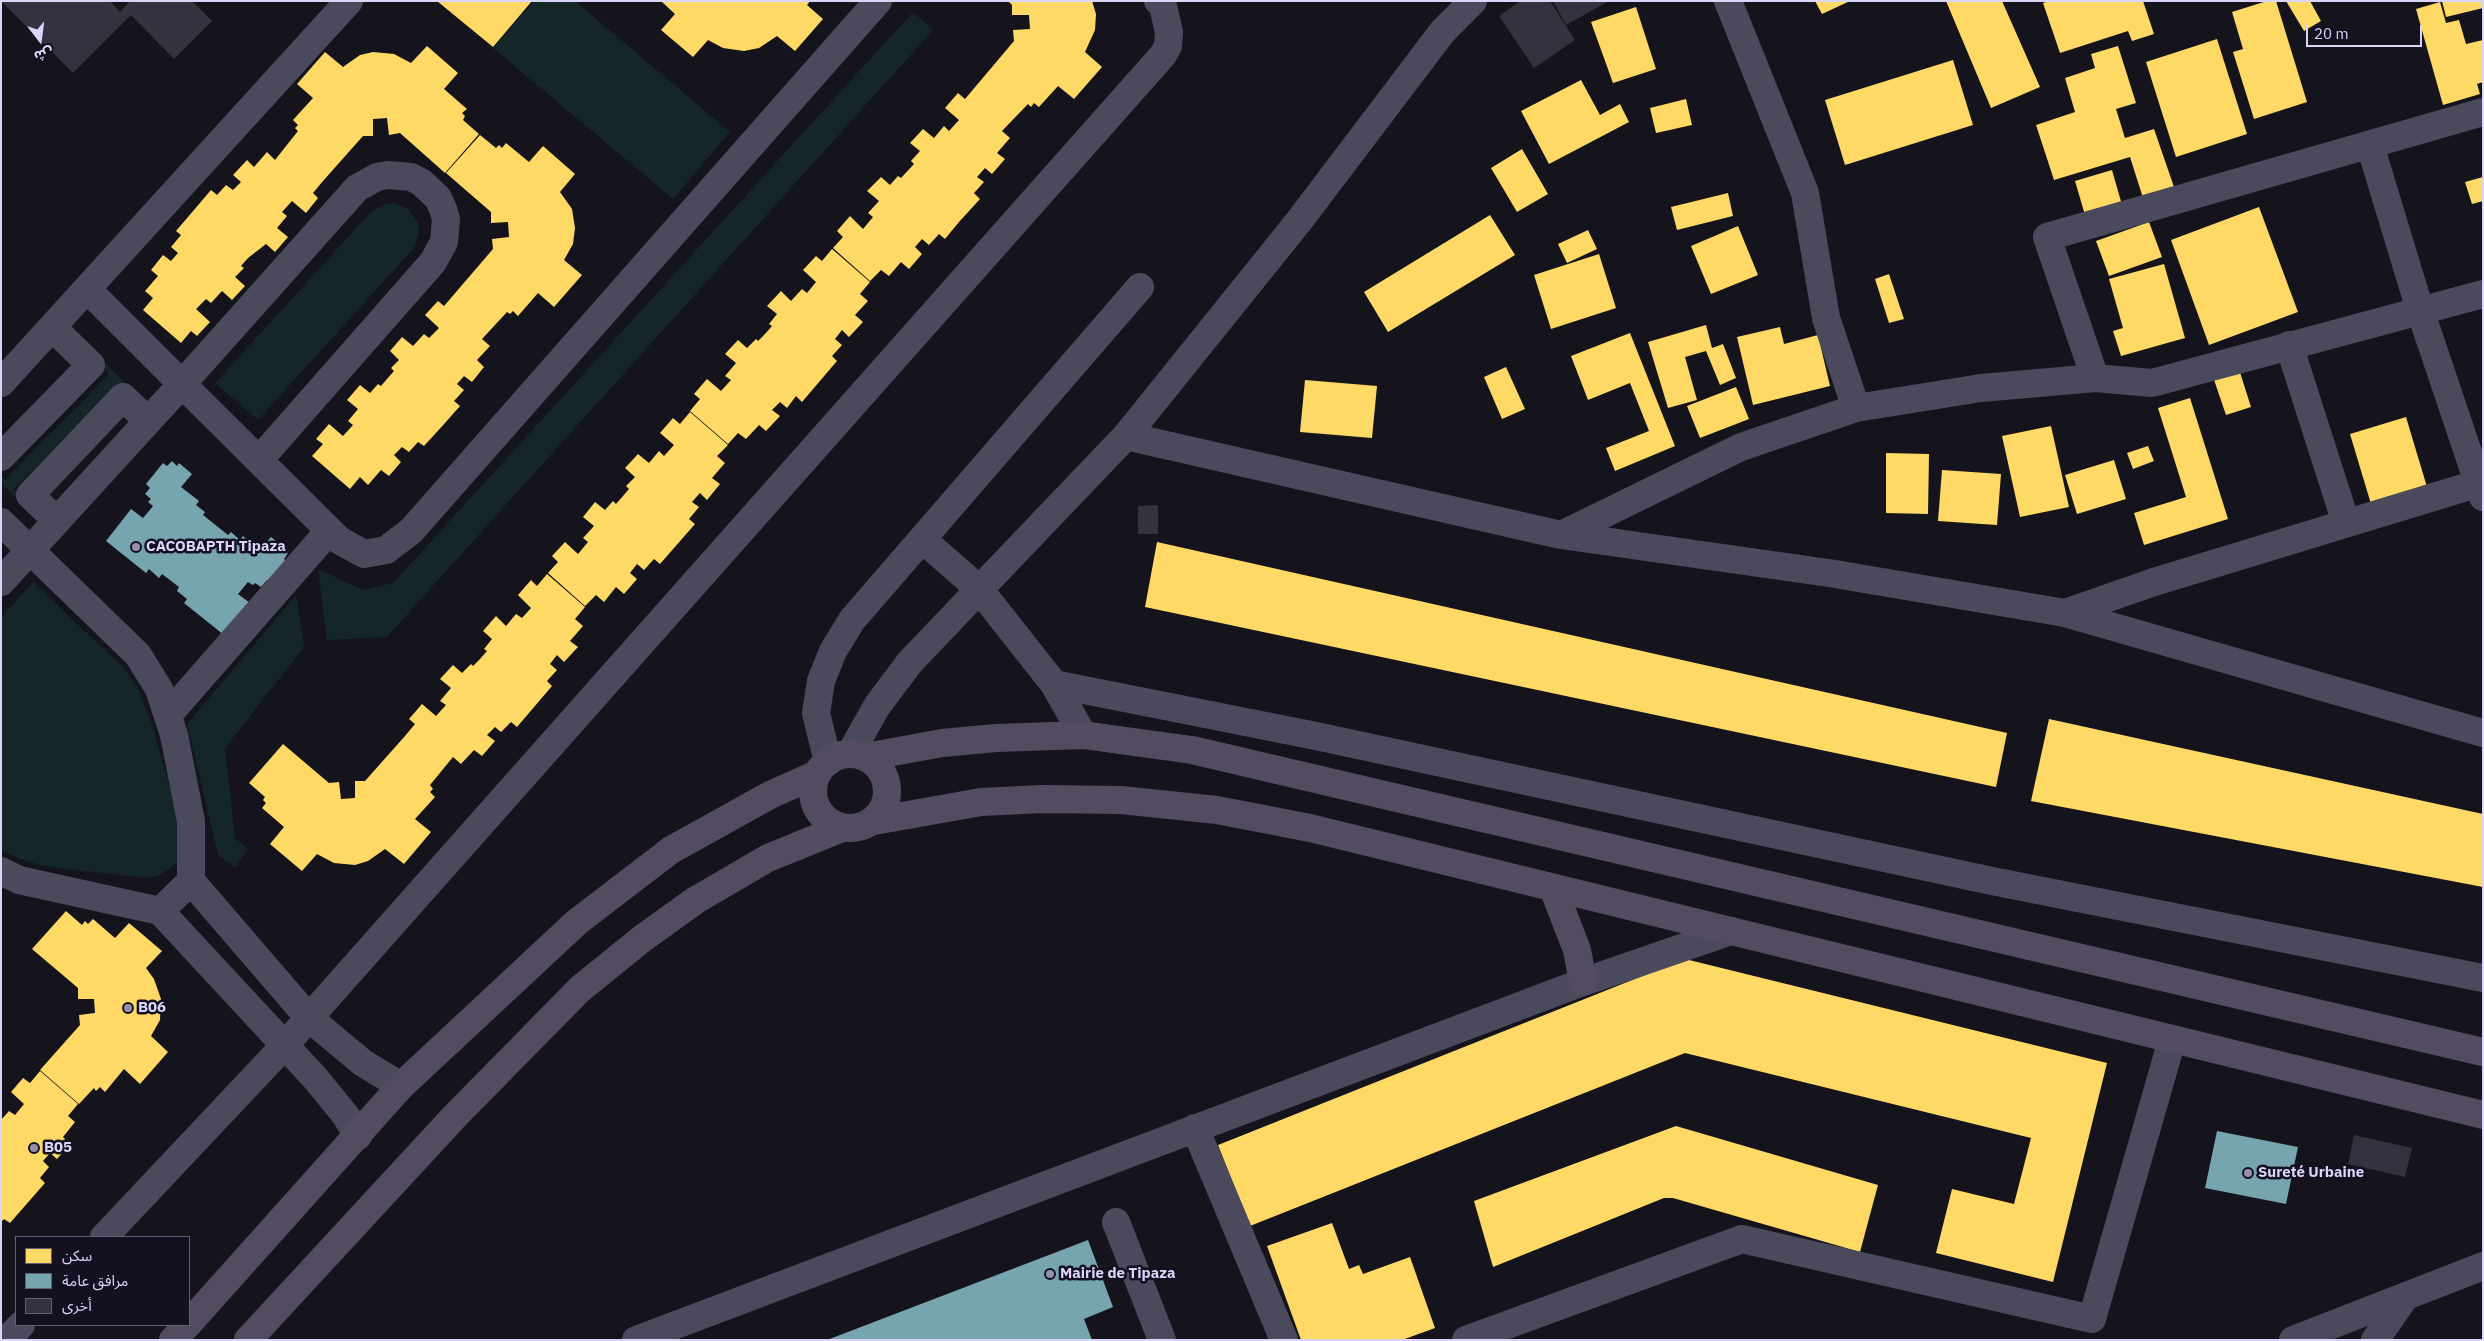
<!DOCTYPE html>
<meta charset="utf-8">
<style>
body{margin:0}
#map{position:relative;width:2484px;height:1341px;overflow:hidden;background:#15141c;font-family:"IBM Plex Sans","Noto Sans Arabic",sans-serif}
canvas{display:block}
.frame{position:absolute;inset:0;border:2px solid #dad5f9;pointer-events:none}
.legend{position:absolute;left:15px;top:1236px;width:175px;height:90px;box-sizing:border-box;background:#131020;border:1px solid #635f77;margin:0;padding:6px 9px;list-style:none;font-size:15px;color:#dad5f9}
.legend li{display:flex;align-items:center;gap:10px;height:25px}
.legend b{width:25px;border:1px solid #635f77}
.north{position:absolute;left:15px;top:15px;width:50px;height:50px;-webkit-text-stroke:4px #131020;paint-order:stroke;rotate:165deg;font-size:14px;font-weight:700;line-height:20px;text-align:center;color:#dad5f9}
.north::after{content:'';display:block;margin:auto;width:18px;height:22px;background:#dad5f9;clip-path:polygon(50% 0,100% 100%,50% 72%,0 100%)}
.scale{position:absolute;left:2306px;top:25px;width:116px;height:22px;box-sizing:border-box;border:2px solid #dad5f9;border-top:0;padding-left:6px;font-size:15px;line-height:18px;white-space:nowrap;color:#dad5f9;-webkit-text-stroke:4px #131020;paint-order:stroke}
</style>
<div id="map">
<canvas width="2484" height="1341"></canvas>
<div class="frame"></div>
<ul class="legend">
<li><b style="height:14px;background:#ffd966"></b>سكن</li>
<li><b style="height:14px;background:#76a5af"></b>مرافق عامة</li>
<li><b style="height:14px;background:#34323f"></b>أخرى</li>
</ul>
<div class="north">ش</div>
<div class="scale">20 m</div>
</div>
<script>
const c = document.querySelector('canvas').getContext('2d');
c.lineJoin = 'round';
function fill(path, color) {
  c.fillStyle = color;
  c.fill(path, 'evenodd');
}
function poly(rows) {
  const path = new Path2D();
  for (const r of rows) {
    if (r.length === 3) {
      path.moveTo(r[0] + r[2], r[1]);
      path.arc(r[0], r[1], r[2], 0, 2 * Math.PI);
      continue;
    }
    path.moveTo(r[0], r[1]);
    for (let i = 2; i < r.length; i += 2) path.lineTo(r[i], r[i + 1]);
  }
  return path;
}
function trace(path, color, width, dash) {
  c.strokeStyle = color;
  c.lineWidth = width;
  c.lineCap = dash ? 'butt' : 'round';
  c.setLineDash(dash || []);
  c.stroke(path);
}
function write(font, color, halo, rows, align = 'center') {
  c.font = font + ' "IBM Plex Sans",sans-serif';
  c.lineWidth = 5;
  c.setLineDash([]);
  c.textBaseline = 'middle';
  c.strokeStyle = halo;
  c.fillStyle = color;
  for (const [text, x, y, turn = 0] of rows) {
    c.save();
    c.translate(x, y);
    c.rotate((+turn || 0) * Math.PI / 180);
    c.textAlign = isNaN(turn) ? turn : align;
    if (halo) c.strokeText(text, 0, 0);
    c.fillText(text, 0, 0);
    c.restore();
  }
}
const green = poly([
 [534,1,575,1,730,132,673,199,493,48],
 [913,12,933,30,387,637,327,640,318,569,363,590,393,583],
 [393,203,408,209,418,223,419,232,414,248,258,420,215,383,369,214,384,204],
 [93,351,139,397,136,400,118,383,14,489,31,507,29,510,1,483,1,476,5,480,109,374,89,355],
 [33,582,122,666,137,687,151,721,182,829,183,859,160,875,146,878,43,866,20,859,1,850,1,618],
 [296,595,304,647,225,748,235,838,248,849,235,868,218,855,187,724]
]);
const homes = poly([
 [437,1,532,1,493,47],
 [661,1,810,1,807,5,823,19,795,51,777,36,759,48,744,51,723,48,708,40,693,57,661,30,675,14],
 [1008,1,1092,1,1096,14,1095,30,1085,52,1102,67,1074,99,1058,86,1039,107,1034,103,1031,107,1028,104,1002,131,1010,138,997,153,1005,159,992,174,985,168,977,177,984,182,974,193,980,199,959,222,945,239,939,234,929,245,922,239,915,247,922,254,909,269,901,262,889,276,881,270,870,281,833,248,843,237,837,231,850,216,863,229,873,217,868,213,879,201,867,191,881,177,890,185,898,176,901,178,914,164,911,161,920,151,910,143,923,129,934,138,944,126,949,131,959,120,945,108,958,93,965,99,1014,41,1013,30,1030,29,1029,15,1012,15,1012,5],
 [1815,1,1850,1,1822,14],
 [1946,1,2002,1,2040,87,1991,108],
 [2049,1,2143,1,2154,34,2132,41,2128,31,2060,53,2043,3],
 [2267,1,2276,1,2307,102,2254,119,2233,52,2243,49,2232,12],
 [2286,1,2310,1,2321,21,2304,31],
 [2442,1,2483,1,2483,8,2446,17],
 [2440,2,2446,23,2459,20,2466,44,2483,40,2483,82,2477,84,2480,94,2443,105,2416,9],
 [1636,7,1656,69,1613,83,1591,22],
 [2217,39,2247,134,2176,157,2146,62],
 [427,46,458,73,444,89,467,109,462,113,465,116,463,120,479,134,445,173,400,133,389,135,387,118,373,119,373,136,363,136,323,181,313,193,318,198,306,213,292,201,282,212,287,216,277,228,288,237,275,252,266,244,248,258,241,266,244,268,235,277,245,286,232,300,222,291,211,303,206,299,196,309,210,322,197,336,191,331,181,343,143,310,153,298,145,291,158,276,151,270,163,255,171,261,178,253,171,247,181,235,176,231,211,190,217,195,226,185,233,190,241,182,233,175,247,160,254,167,267,152,275,160,298,131,295,128,298,125,293,120,313,98,297,84,325,52,343,67,360,55,373,52,394,54,411,63],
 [2118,46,2136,103,2116,109,2125,138,2154,129,2174,187,2143,198,2130,157,2054,180,2036,125,2075,112,2065,78,2095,68,2091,54],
 [1953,60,1973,125,1845,165,1825,100],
 [1581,80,1600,115,1620,104,1629,122,1549,164,1521,111],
 [1686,99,1692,125,1656,133,1650,108],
 [480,135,496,148,499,145,502,148,506,143,529,162,543,146,575,174,560,192,572,209,575,228,573,244,564,260,582,275,554,307,538,293,518,316,513,311,510,314,507,312,482,339,490,346,477,360,484,367,472,382,464,376,457,384,464,390,454,401,460,406,445,423,424,446,418,442,409,452,402,447,394,455,401,462,389,476,381,470,368,485,360,477,350,489,312,456,323,444,316,439,329,424,343,436,353,425,348,421,358,409,347,400,360,385,370,393,378,384,381,386,387,379,394,371,391,368,399,360,390,351,402,337,413,346,424,334,429,338,439,328,425,315,438,301,444,306,493,249,492,239,509,237,508,222,491,223,491,212,446,173],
 [1522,149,1548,194,1517,212,1491,168],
 [2112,170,2122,205,2085,215,2075,181],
 [2483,177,2483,201,2472,204,2465,182],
 [1728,193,1733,216,1677,230,1671,207],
 [2259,207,2298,312,2209,345,2171,240],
 [1490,215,1515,255,1388,332,1364,292],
 [2149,222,2162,257,2109,276,2096,241],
 [1738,226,1758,275,1711,294,1691,246],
 [1588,230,1597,249,1567,263,1558,244],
 [832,249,870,282,860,294,868,301,855,315,863,322,849,337,842,330,835,339,842,345,832,356,837,361,802,402,796,396,787,408,780,402,772,410,780,416,766,431,759,425,746,439,738,433,728,444,690,411,700,399,694,394,707,379,721,391,731,380,725,376,736,363,725,354,738,340,747,348,756,339,758,341,765,334,772,326,769,324,777,314,767,306,781,291,791,301,802,289,807,293,816,282,803,270,816,256,822,261],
 [1599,254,1616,308,1551,329,1534,275],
 [2164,264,2185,338,2121,356,2113,331,2123,328,2109,279],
 [1889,274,1904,319,1889,323,1875,279],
 [1706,325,1712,348,1723,344,1736,378,1720,385,1706,351,1685,357,1697,400,1668,408,1648,342],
 [1780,327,1784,344,1818,335,1830,386,1753,405,1737,337],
 [1630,333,1675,446,1615,471,1606,448,1649,431,1630,383,1588,400,1571,356],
 [2237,363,2251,407,2226,415,2211,371],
 [1506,367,1525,409,1502,419,1484,377],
 [1305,380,1377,386,1372,438,1300,432],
 [1736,387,1749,419,1700,438,1687,406],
 [2190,398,2228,519,2144,545,2134,513,2186,497,2158,408],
 [690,412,728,445,717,456,725,463,712,478,720,484,707,500,700,493,692,502,699,507,689,519,695,524,660,564,654,559,644,570,637,564,630,573,637,579,624,594,616,587,604,602,596,595,585,606,548,573,558,562,552,556,565,542,578,554,588,542,583,538,594,526,583,517,595,502,605,510,613,501,616,504,623,496,629,489,626,486,635,477,625,468,638,454,649,463,659,451,664,456,674,445,660,433,673,418,680,424],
 [2406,417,2427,487,2371,504,2350,434],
 [2051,426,2069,507,2020,517,2002,436],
 [2148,446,2154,461,2133,469,2127,453],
 [1886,453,1929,454,1928,514,1886,513],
 [2114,460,2126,499,2077,514,2065,475],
 [1942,470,2001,474,1997,525,1938,521],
 [1157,542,2007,733,1996,787,1145,607],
 [547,574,585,607,575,619,583,626,570,641,578,647,564,662,557,655,550,664,557,670,547,681,552,686,517,727,511,722,501,732,495,727,487,735,495,741,482,756,474,750,461,764,453,757,430,785,433,789,430,792,435,797,415,819,431,832,404,864,385,849,368,861,355,865,334,863,317,854,302,871,270,844,284,827,262,808,266,803,263,800,265,797,249,783,283,744,329,783,339,782,341,799,355,798,355,781,365,781,405,736,415,724,409,719,422,704,436,716,446,705,440,701,451,688,440,679,453,665,462,673,471,664,473,666,480,659,487,651,484,649,492,639,483,631,496,616,506,626,516,614,522,618,531,608,518,595,531,580,537,586],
 [2049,719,2483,814,2483,887,2031,801],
 [66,911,82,925,85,921,88,924,93,919,115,938,129,923,162,951,146,968,154,979,161,999,160,1020,151,1036,168,1052,140,1084,124,1069,105,1092,100,1087,96,1091,94,1088,79,1104,40,1070,80,1025,79,1015,95,1013,94,999,78,999,78,988,32,949],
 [1685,959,2107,1063,2053,1282,1936,1253,1952,1189,2014,1204,2031,1138,1685,1053,1250,1226,1218,1145],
 [40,1071,78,1104,68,1116,75,1122,63,1137,70,1144,57,1159,50,1153,43,1161,49,1167,40,1178,45,1183,10,1223,4,1219,1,1222,1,1120,9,1111,15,1115,24,1104,11,1092,23,1078,30,1083],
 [1676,1126,1878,1185,1860,1252,1673,1198,1664,1198,1493,1267,1474,1201],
 [1332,1223,1349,1269,1359,1265,1363,1274,1410,1257,1435,1328,1402,1340,1301,1340,1267,1246]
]);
const public = poly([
 [172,461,177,466,179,463,192,474,181,487,199,501,196,505,205,512,203,515,228,535,231,532,240,540,243,536,260,550,271,537,284,547,282,549,288,553,284,559,288,563,271,584,267,580,261,587,255,583,253,585,248,582,238,594,250,603,224,635,184,603,187,599,177,591,179,587,162,574,159,578,149,569,146,573,106,541,131,509,143,518,153,506,148,502,151,499,145,494,150,488,146,484,163,463,167,466],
 [2217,1131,2298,1147,2286,1204,2205,1188],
 [1088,1240,1113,1307,1084,1319,1092,1340,827,1340]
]);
const building = poly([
 [1,1,110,1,120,12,130,1,192,1,212,21,174,59,131,15,73,73],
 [1520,1,1550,1,1575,40,1534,68,1499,16],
 [1553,1,1609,1,1566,25],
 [1158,505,1158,534,1138,534,1138,506],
 [2354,1135,2412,1148,2405,1177,2348,1164]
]);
const minor = poly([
 [1728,1,1805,193,1826,318,1856,408],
 [2370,145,2420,310,2483,497],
 [2289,345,2346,523],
 [2095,378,2047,237,2483,112],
 [1,383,349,1],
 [1126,436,1561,535,1829,573,2065,613,2483,733],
 [1,457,91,365,52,327],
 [259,460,433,262,444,242,446,219,443,209,438,198,421,182,411,177,388,175,377,177,357,188,182,384,339,540,364,554,386,550,411,531,878,1],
 [57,521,30,495,123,397,148,421],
 [1,522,138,655,159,689,174,735,191,821,191,881,160,911,19,880,1,871],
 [1561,535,1741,447,1856,408,1981,388,2095,378,2152,383,2483,294],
 [922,539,979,589,1054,684,1083,735],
 [1,582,182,384,87,289],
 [2065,613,2154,582,2483,482],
 [1054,684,1316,736,1992,881,2483,978],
 [168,715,329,531],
 [850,754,877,706,910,662,1126,436,1299,221,1443,31,1473,1],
 [828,762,816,713,821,681,833,651,852,620,1140,287],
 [191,881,309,1018,363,1063,401,1086],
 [160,911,316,1079,346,1116,358,1136],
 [1195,1128,1284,1340],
 [1116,1222,1162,1340],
 [104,1237,284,1046,1163,55,1168,46,1169,32,1163,6,1158,1],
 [7,1340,21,1325],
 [636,1340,1583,982,1731,931],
 [1466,1340,1742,1239,2092,1319,2172,1040],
 [2293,1340,2483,1266],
 [2375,1340,2406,1296]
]);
const major = poly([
 [850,791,37],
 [866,757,942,743,996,738,1083,735,1192,750,2483,1052],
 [874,821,981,802,1043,799,1121,800,1217,810,1310,828,2483,1115],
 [1553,888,1577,950,1583,982],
 [189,1323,401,1086,577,922,671,850,770,795,817,774],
 [173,1340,187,1325],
 [248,1340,455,1116,580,989,643,938,696,900,768,858,842,828]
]);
const markers = [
 [136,547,5,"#9591ac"],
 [128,1008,5,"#9591ac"],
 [34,1148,5,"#9591ac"],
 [2248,1173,5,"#9591ac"],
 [1050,1274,5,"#9591ac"]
];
const poiNames = [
 ["CACOBAPTH Tipaza",146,547],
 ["B06",138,1008],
 ["B05",44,1148],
 ["Sureté Urbaine",2258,1173],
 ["Mairie de Tipaza",1060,1274]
];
fill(green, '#142627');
fill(homes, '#ffd966');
fill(public, '#76a5af');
fill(building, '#34323f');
trace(minor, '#4b4a5c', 28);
trace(major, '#534b60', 28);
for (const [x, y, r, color] of markers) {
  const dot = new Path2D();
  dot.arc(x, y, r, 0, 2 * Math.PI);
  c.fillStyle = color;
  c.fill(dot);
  trace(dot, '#131020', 2);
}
write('bold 15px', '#dad5f9', '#131020', poiNames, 'left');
</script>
